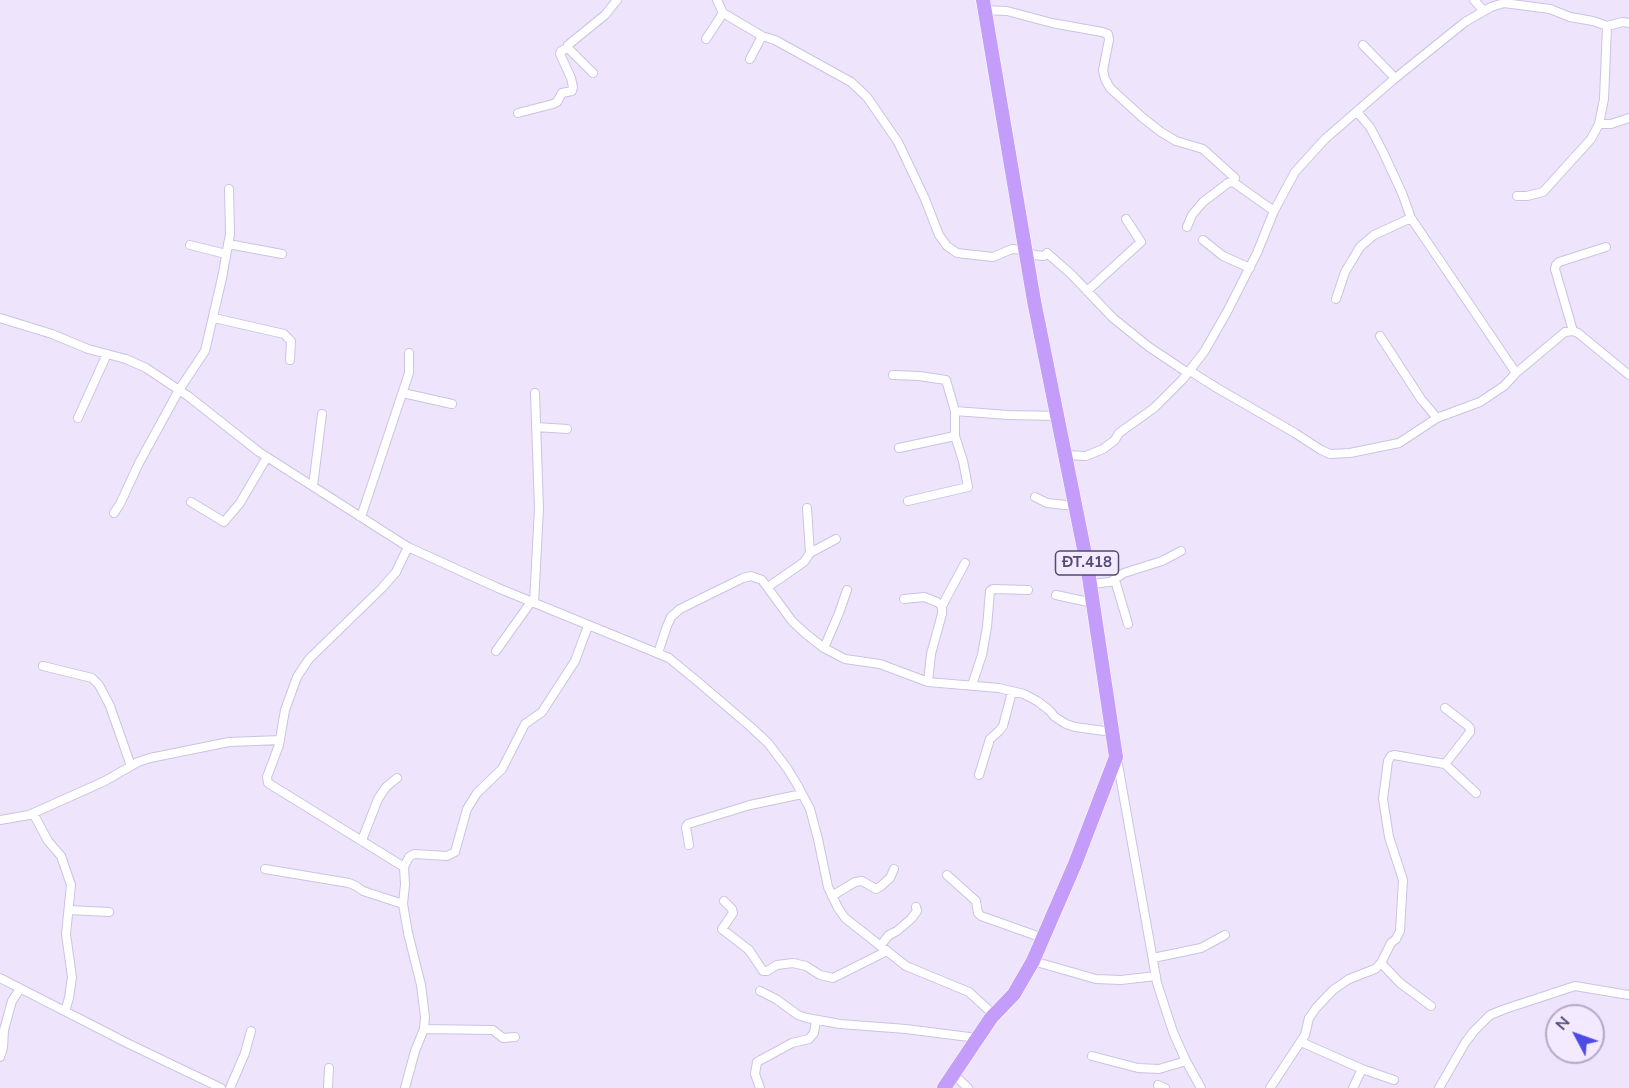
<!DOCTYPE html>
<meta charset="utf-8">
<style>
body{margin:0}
#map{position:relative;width:1629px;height:1088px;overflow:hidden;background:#eee4fc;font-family:"Nunito Sans",sans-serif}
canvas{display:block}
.north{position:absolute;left:1545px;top:1004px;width:60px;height:60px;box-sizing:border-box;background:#f3eaff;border:2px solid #b2aac7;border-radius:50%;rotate:311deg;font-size:16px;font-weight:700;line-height:24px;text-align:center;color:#504a74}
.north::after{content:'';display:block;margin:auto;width:21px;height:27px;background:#4d4ae5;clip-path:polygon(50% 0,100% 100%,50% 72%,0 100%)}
</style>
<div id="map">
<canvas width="1629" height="1088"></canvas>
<div class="north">N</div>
</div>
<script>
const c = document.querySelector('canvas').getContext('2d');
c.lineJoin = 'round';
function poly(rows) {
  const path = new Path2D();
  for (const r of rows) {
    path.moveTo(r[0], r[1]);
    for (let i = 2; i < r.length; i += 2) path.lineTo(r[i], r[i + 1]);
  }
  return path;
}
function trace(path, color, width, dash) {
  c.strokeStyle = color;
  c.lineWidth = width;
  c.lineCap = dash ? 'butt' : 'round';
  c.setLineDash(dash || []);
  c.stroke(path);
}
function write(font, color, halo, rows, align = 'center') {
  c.font = font + ' "Nunito Sans",sans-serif';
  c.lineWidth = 6;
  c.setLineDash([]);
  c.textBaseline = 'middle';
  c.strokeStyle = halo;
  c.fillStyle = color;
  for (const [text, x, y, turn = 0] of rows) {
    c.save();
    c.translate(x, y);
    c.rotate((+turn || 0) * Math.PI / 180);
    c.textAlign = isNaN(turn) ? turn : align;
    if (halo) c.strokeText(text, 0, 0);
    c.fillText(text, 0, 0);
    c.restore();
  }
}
const minor = poly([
 [717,0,723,13,762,36,775,40,851,82,867,97,898,142,925,199,939,235,947,246,957,253,993,257,1012,249,1025,250,1034,255,1044,256,1047,253,1071,274,1113,318,1149,347,1188,373],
 [1474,0,1483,10],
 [984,10,1007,11,1052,23,1102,32,1108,34,1109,40,1103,70,1105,79,1110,88,1143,118,1161,132,1176,141,1203,149,1235,178,1233,182],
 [706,39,723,13],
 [1363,45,1395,78],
 [750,59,762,36],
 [593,73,569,49,568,45,605,15,617,0],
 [1357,112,1370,127,1383,152,1402,193,1411,218,1516,373],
 [518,113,553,104,557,102,562,93,572,91,573,87,571,78,560,54,561,51,568,48],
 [1599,124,1611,124,1629,118],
 [1517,196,1527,196,1543,192,1591,139,1599,124,1604,99,1607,26],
 [1187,227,1192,215,1203,202,1228,183,1233,182,1274,211],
 [1203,240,1223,256,1250,268],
 [228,244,282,254],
 [190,245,226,254],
 [1087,291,1141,242,1126,219],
 [1336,299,1345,272,1360,247,1374,235,1411,218],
 [0,318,52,334,88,349,126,359,146,368,188,396,259,452,408,547,498,588,669,658,697,681,752,728,768,743,787,768,798,786,810,809,818,839,828,887,838,908,845,918,906,966,969,992,994,1015],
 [214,318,284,334,291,341,290,360],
 [1573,331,1555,269,1556,265,1559,262,1606,247],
 [1380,336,1421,399,1437,418],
 [1190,371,1217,388,1295,433,1321,450,1330,454,1350,453,1399,443,1437,418,1480,402,1504,386,1516,373,1565,332,1573,331,1578,333,1629,375],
 [893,375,919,376,946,380,955,411,1008,415,1057,416],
 [403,393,452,404],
 [78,418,107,354],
 [536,427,567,429],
 [899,448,955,436],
 [1066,455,1086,456,1103,449,1115,440,1119,433,1154,408,1183,379,1204,352,1227,312,1257,253,1274,211,1295,172,1325,139,1393,80,1465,22,1491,7,1504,3,1550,9,1570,17,1593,21,1607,26,1623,22,1629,23],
 [313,486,322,414],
 [1035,497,1047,503,1075,506],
 [908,501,968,487,963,461,955,436,955,411],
 [191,502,224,522,240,503,267,457],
 [114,513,120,504,139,463,179,390,205,351,222,278,230,234,229,189],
 [361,517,409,373,409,353],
 [810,553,836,539],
 [1115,580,1128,624],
 [1090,584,1110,582,1124,573,1162,561,1181,551],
 [768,587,804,562,810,553,807,508],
 [1056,595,1093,603],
 [904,599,924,597,937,602,942,606,942,614,931,654,928,682],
 [534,603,539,508,535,393],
 [942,606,965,563],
 [824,648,839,613,847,590],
 [496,651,531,602],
 [658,653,667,626,671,617,680,609,743,578,751,576,762,580,792,621,806,634,824,648,845,659,880,664,928,682,999,688,1024,694,1037,701,1049,710,1055,717,1066,724,1075,727,1112,732],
 [43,666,92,678,99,685,110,706,131,766],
 [972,685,982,655,987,627,990,591,993,589,1028,590],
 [1117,759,1157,983,1173,1032,1186,1061,1201,1088],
 [1445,764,1476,793],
 [979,775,990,739,999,731,1003,726,1012,692],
 [33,813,48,841,61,856,71,885,66,934,72,977,69,998,65,1011],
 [0,820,29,815,105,781,138,762,150,758,229,742,280,740],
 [362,840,378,799,386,787,397,778],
 [689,845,686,827,688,824,750,805,802,794],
 [404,867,268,783,267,777,279,745,285,710,297,677,309,659,382,588,396,572,408,547],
 [265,869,349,883,356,886,363,891,403,904],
 [947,875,976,901,978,913,981,916,1043,938],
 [832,896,855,882,862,881,876,889,881,886,890,878,894,869],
 [724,901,732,909,733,913,722,929,749,950,763,971,767,971,777,965,793,963,806,966,820,975,833,978,887,951],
 [69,910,109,912],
 [880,946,889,935,897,931,911,919,917,911,916,907],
 [1153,958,1201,948,1225,935],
 [1033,961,1096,979,1121,980,1156,976],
 [1381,963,1400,983,1431,1006],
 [0,978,129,1044,221,1088],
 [760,991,776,999,798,1015,807,1018,840,1024,906,1029,977,1038],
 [424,1029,493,1030,503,1038,515,1037],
 [1301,1042,1362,1069,1394,1080],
 [1092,1056,1138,1068,1159,1069,1186,1061],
 [0,1057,3,1048,4,1030,12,1001,20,989],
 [953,1074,968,1088],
 [1158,1085,1165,1088],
 [230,1088,245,1053,251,1031],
 [328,1088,329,1068],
 [405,1088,415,1051,424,1029,425,1017,421,985,408,933,403,904,405,884,404,867,409,857,414,854,447,856,455,852,467,809,477,793,502,769,525,724,542,712,575,661,588,626],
 [760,1088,755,1074,757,1062,792,1043,809,1039,814,1033,816,1020],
 [1270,1088,1305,1035,1309,1018,1316,1008,1333,990,1349,979,1375,969,1381,963,1391,943,1396,939,1400,931,1403,880,1389,837,1383,799,1388,761,1391,756,1394,755,1445,764,1470,732,1470,728,1467,725,1445,708],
 [1353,1088,1362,1069],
 [1439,1088,1465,1043,1474,1031,1490,1015,1505,1009,1575,986,1629,995]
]);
const primary = poly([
 [944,1088,991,1018,1014,994,1033,961,1075,864,1116,757,1087,564,1034,301,983,0]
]);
const shields = [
 [1087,563,63]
];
const shieldNames = [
 ["ĐT.418",1087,563]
];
trace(minor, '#cbc3e2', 10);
trace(primary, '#fff', 15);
trace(minor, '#fff', 8);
trace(primary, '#c49dfa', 14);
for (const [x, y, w] of shields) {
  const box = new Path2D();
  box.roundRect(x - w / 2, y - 12, w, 24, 4.5);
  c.fillStyle = '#f3eaff';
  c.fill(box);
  trace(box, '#504a74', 1.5);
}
write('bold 15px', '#504a74', null, shieldNames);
</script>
